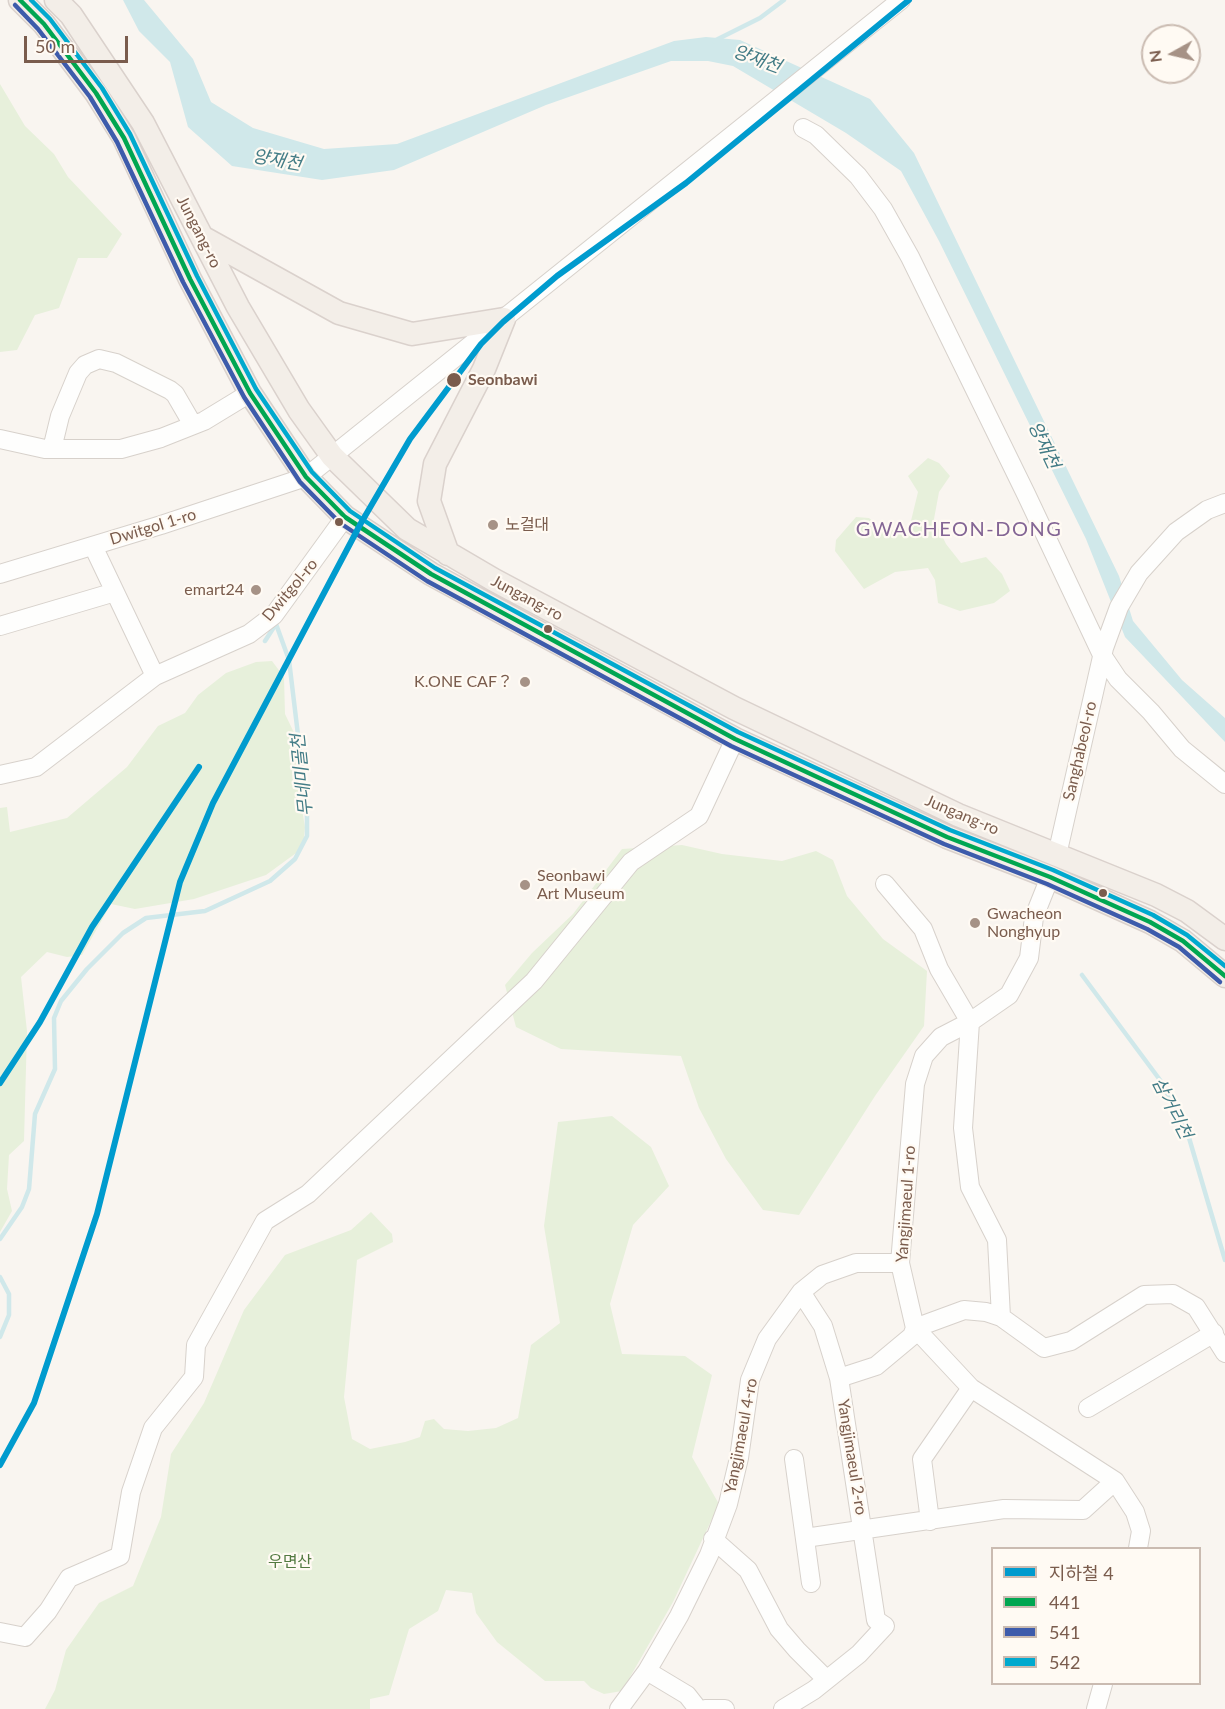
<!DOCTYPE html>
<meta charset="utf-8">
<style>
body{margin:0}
#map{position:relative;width:1225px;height:1709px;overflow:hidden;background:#f9f5f0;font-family:Lato,"Noto Sans KR",sans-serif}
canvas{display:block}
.legend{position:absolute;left:991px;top:1547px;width:210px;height:138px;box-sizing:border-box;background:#fffaf3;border:2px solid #cabbb1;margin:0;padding:8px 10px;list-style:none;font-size:18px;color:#7a5c4d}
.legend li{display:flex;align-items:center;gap:12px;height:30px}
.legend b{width:30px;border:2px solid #cabbb1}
.north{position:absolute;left:1141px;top:24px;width:60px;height:60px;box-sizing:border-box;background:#fffaf3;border:2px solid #cabbb1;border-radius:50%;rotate:262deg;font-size:16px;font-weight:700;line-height:24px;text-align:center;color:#7a5c4d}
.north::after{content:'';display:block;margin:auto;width:21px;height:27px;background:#a69286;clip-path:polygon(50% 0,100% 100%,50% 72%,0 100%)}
.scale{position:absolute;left:24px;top:36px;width:104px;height:27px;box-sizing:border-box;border:3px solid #7a5c4d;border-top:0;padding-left:8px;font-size:18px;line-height:21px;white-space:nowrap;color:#7a5c4d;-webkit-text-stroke:4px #fffaf3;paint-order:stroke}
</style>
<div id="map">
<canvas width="1225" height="1709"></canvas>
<ul class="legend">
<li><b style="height:8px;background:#009bce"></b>지하철 4</li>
<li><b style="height:8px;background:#00a651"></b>441</li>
<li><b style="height:8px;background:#3d5bab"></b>541</li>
<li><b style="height:8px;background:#00a9ce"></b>542</li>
</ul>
<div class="north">N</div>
<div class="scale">50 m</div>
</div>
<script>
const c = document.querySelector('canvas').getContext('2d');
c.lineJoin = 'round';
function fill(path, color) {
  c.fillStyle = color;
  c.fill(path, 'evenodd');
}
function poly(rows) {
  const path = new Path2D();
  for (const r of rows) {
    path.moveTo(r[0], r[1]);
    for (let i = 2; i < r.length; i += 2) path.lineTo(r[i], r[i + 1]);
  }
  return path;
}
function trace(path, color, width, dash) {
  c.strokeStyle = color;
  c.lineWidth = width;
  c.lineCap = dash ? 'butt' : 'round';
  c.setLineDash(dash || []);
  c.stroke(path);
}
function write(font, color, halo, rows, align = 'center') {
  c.font = font + ' Lato,"Noto Sans KR",sans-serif';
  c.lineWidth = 4.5;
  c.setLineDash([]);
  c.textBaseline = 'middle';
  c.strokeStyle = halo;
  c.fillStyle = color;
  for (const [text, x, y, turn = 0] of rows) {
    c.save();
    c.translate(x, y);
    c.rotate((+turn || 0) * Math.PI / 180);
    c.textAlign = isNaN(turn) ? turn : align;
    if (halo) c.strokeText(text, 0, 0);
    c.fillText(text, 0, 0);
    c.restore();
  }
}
const green = poly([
 [0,84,25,126,54,154,68,177,122,234,107,258,78,258,59,308,35,315,17,350,0,352],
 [928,458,939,463,950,476,939,492,934,519,946,544,961,563,986,557,1002,574,1010,591,994,603,960,611,938,603,935,580,928,568,895,572,864,589,835,551,836,540,856,517,869,518,884,531,909,529,918,492,908,476],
 [272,661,284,677,285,714,300,745,301,804,305,827,303,848,266,875,194,899,135,909,111,904,82,955,67,957,47,952,21,977,27,1031,24,1141,9,1155,7,1189,12,1211,0,1232,0,808,7,807,10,832,67,818,127,767,158,726,185,713,198,695,226,673,256,662],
 [682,845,722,854,782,861,816,851,833,860,847,896,883,939,927,971,924,1026,875,1096,799,1215,763,1210,726,1159,699,1108,681,1056,561,1049,516,1027,505,985,532,953,573,914,622,849],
 [612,1116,651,1147,669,1186,633,1225,610,1304,622,1354,685,1356,712,1375,692,1457,719,1504,673,1602,622,1691,604,1694,591,1688,584,1681,545,1681,497,1642,476,1613,472,1593,446,1590,438,1611,409,1629,389,1695,370,1699,370,1709,45,1709,55,1690,66,1650,99,1603,133,1586,161,1517,171,1454,204,1403,244,1310,285,1255,351,1230,371,1212,392,1234,393,1242,357,1260,344,1397,352,1439,370,1449,405,1442,420,1437,425,1421,434,1419,444,1429,468,1431,496,1428,518,1418,531,1345,560,1323,544,1226,558,1122]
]);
const water = poly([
 [123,0,144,0,193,59,211,102,253,128,324,149,397,144,674,41,706,37,740,40,870,99,914,153,1119,576,1133,621,1182,680,1225,718,1225,742,1125,637,1086,539,939,241,901,171,846,133,733,66,708,61,671,61,546,105,394,170,322,180,232,166,188,127,170,62,139,31]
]);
const stream = poly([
 [714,41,760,18,784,0],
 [265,641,276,624],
 [1082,975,1160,1080,1187,1131,1225,1260],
 [0,1239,22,1207,29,1189,35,1114,55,1069,54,1018,61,1001,87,969,123,933,146,918,205,911,270,881,295,859,307,836,307,810,289,660,276,624],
 [0,1277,9,1294,9,1315,0,1337]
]);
const minor = poly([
 [803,128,816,135,858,176,883,209,910,257,1026,494,1102,655,1118,679,1151,712,1182,749,1225,784],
 [0,439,45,449,121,449,161,438,204,421,250,393],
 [52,449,60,416,78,373,85,365,99,359,116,363,170,390,175,394,193,425],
 [93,546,155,676],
 [0,574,161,525,306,477,901,0],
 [0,626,115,592],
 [0,775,36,767,155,676,249,634,274,615,345,517],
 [1057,855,1104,648,1119,607,1139,573,1176,532,1207,510,1225,503],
 [1050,877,1034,917,1029,958,1009,995,970,1022,941,1037,924,1056,915,1084,900,1263,915,1328,971,1388,1115,1481,1135,1512,1141,1531,1138,1548],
 [885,884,923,929,939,969,970,1022,963,1128,970,1187,997,1240,1001,1317],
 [839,1378,876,1366,912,1336,915,1328,964,1310,986,1312,1001,1317,1044,1348,1071,1341,1144,1295,1173,1294,1196,1307,1225,1353],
 [1088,1408,1214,1333],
 [794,1459,811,1583],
 [930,1521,922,1459,971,1388],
 [805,1538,1004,1509,1083,1510,1115,1481],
 [713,1539,748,1570,779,1629,797,1650,826,1679],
 [0,1632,25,1637,48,1611,69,1578,120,1556,131,1492,153,1428,194,1377,196,1345,265,1221,308,1194,534,981,631,862,699,816,735,739],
 [647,1671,687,1695,698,1709],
 [619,1709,647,1671,679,1616,709,1555,728,1504,739,1458,750,1380,767,1339,801,1292,822,1275,856,1263,900,1263],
 [705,1709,725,1709],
 [783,1709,814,1690,859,1654,885,1626,876,1620,839,1378,823,1326,801,1292],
 [1096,1709,1103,1684]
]);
const major = poly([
 [20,0,44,24,96,93,124,138,190,279,250,393,306,477,345,517,431,574,735,739,947,837,1050,877,1150,922,1183,941,1225,976],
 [56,0,71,15,143,123,238,307,299,410,332,456,407,529,494,580,734,708,958,815,1156,895,1187,911,1225,939],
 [202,237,339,313,412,334,504,319],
 [448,554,429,501,435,464,484,369,504,319]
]);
const bus1 = poly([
 [20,0,44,24,96,93,124,138,190,279,250,393,306,477,345,517,431,574,735,739,947,837,1050,877,1150,922,1183,941,1225,976]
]);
const bus2 = poly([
 [15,5,38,29,90,97,117,142,183,282,244,397,300,482,340,523,427,581,731,746,944,844,1047,884,1147,929,1179,947,1220,982]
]);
const bus3 = poly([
 [31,0,50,19,102,88,130,134,197,276,256,389,312,472,350,511,435,568,738,732,950,830,1053,870,1153,915,1187,935,1225,966]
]);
const metro1 = poly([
 [0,1083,40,1022,92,927,199,767],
 [0,1465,34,1403,97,1214,180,882,213,803,361,523,410,439,481,344,503,322,557,276,686,183,909,0]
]);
const markers = [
 [454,380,8,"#7a5c4d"],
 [339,522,5,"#7a5c4d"],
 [493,525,6,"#a69286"],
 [256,590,6,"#a69286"],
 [548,629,5,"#7a5c4d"],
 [525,682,6,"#a69286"],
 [525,885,6,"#a69286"],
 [1103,893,5,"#7a5c4d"],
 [975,923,6,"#a69286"]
];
const streetNames = [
 ["Jungang-ro",199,232,63],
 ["Dwitgol 1-ro",153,527,-17],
 ["Dwitgol-ro",290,590,-50],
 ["Jungang-ro",527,598,28],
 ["Sanghabeol-ro",1080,751,-77],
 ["Jungang-ro",962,815,23],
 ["Yangjimaeul 1-ro",906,1204,-86],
 ["Yangjimaeul 4-ro",741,1436,-79],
 ["Yangjimaeul 2-ro",852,1457,81]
];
const stopNames = [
 ["Seonbawi",468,380]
];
const poiNames = [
 ["노걸대",505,525],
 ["emart24",244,590,"right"],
 ["K.ONE CAF？",513,682,"right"],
 ["Seonbawi",537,876],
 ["Art Museum",537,894],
 ["Gwacheon",987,914],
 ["Nonghyup",987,932]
];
const parkNames = [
 ["우면산",290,1562]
];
const waterNames = [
 ["양재천",757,59,20],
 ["양재천",277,160,10],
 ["양재천",1044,445,65],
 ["무네미골천",302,775,-96],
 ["삼거리천",1172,1108,63]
];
const quarterNames = [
 ["GWACHEON-DONG",959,530]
];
fill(green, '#e7f0db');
fill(water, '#d0e8ea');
trace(stream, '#d0e8ea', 4.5);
trace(minor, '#d7d1cb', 20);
trace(major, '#dad1cc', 25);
trace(minor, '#fefefd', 18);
trace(major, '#f3eee8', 22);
trace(bus1, '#00a651', 4.5);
trace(bus2, '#3d5bab', 4.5);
trace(bus3, '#00a9ce', 4.5);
trace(metro1, '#009bce', 6);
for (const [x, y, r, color] of markers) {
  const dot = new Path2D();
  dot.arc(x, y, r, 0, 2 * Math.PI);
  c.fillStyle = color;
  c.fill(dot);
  trace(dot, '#fffaf3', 2);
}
write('16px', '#7a5c4d', '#fffaf3', streetNames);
write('bold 16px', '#7a5c4d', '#fffaf3', stopNames, 'left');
write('16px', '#7a5c4d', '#fffaf3', poiNames, 'left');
write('16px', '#537a41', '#fffaf3', parkNames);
write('italic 18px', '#437c86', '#fffaf3', waterNames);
c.letterSpacing = '1.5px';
write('20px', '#846695', '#fffaf3', quarterNames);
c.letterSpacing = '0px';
</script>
